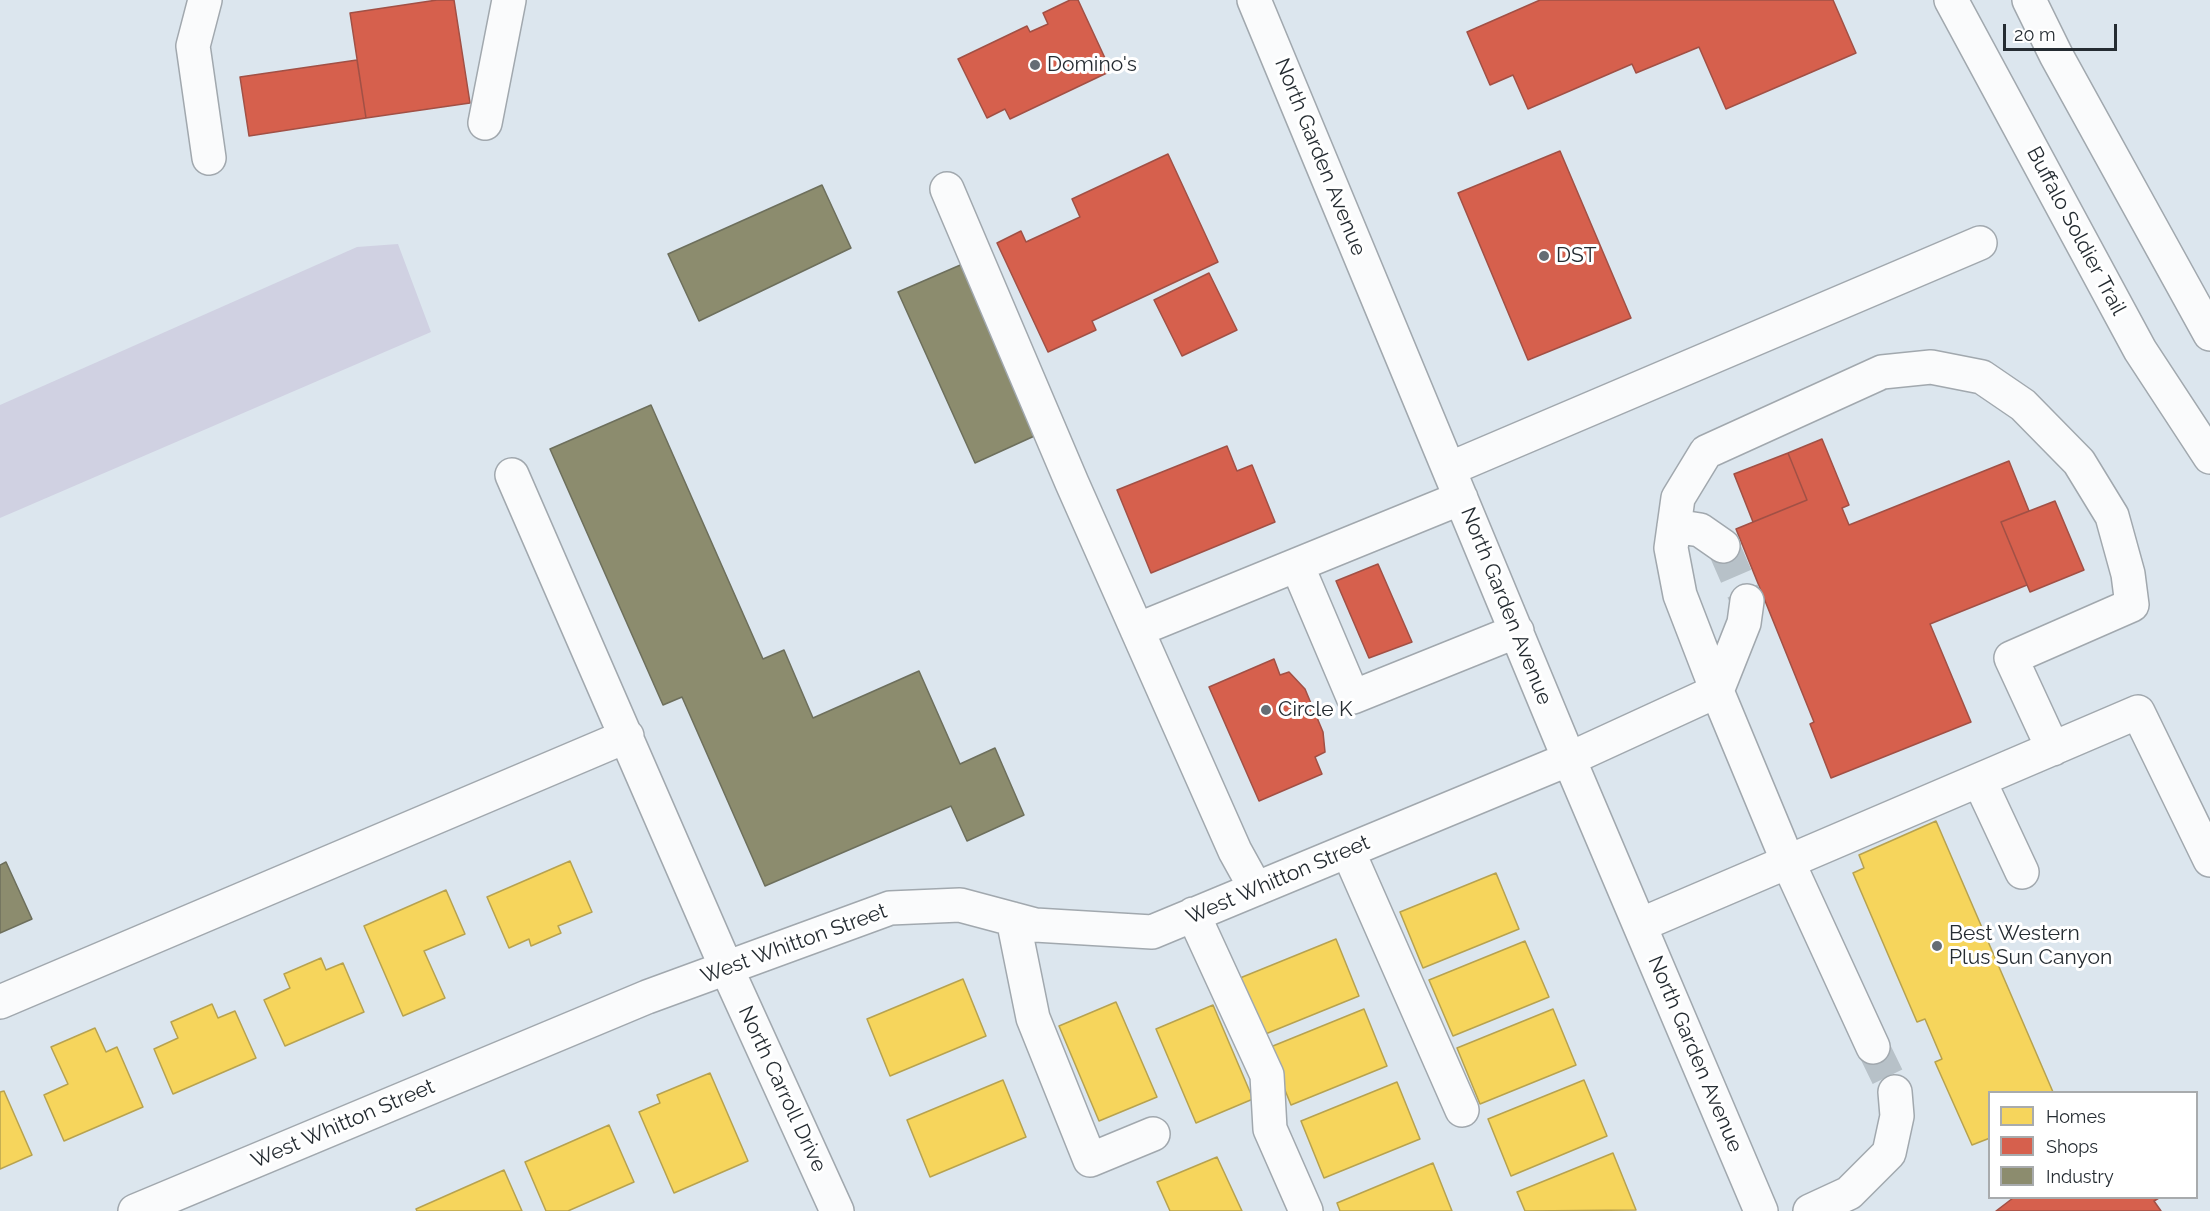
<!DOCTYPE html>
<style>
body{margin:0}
#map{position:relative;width:2210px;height:1211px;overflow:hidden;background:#dce6ee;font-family:Raleway,sans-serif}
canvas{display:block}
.legend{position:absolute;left:1988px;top:1091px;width:210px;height:108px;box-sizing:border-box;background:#fff;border:2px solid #a8abad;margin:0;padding:8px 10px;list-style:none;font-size:18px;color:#252c32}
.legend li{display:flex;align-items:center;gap:12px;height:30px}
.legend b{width:30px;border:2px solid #a8abad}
.scale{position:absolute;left:2003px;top:24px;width:114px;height:27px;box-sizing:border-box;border:3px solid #252c32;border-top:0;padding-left:8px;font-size:18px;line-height:21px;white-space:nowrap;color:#252c32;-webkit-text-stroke:4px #fff;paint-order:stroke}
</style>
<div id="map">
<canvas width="2210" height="1211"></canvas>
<ul class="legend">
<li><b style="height:16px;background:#f6d55c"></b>Homes</li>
<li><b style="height:16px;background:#d6604d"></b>Shops</li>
<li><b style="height:16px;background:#8c8c6e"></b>Industry</li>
</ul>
<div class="scale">20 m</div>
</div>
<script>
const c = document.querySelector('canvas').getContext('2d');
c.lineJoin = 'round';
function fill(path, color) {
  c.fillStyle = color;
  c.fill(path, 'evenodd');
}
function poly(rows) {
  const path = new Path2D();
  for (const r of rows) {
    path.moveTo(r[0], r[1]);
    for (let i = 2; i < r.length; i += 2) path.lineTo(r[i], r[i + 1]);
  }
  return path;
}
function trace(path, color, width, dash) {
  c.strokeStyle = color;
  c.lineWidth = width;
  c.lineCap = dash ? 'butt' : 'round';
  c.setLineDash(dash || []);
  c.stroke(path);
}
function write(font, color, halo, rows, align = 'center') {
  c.font = font + ' Raleway,sans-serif';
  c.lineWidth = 6;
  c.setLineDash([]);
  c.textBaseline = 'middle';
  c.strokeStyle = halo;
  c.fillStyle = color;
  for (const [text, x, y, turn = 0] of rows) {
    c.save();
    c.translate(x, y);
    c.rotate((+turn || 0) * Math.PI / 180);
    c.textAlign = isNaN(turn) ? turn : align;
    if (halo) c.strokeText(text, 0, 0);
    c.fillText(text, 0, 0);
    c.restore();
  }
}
const green = poly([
 [398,244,431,332,0,518,0,405,357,247]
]);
const homes = poly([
 [1936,821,2053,1092,1990,1092,1990,1138,1972,1145,1935,1062,1942,1059,1925,1019,1917,1022,1853,873,1864,868,1859,855,1936,821],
 [570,861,592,912,558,926,561,933,531,946,529,939,509,948,487,897,570,861],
 [1496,873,1519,929,1423,968,1400,912,1496,873],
 [446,890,465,934,424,951,445,998,403,1016,364,926,446,890],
 [1336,939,1359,996,1263,1035,1240,978,1336,939],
 [1525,941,1549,997,1453,1036,1429,980,1525,941],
 [321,958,326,970,343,963,364,1012,285,1046,264,1000,290,988,284,974,321,958],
 [963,979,986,1036,890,1076,867,1019,963,979],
 [1116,1002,1157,1097,1099,1121,1059,1026,1116,1002],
 [212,1004,218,1018,235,1011,256,1058,173,1094,154,1049,178,1038,171,1022,212,1004],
 [1213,1005,1253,1099,1196,1123,1156,1029,1213,1005],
 [1364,1009,1387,1066,1291,1105,1268,1048,1364,1009],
 [1553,1009,1576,1065,1480,1104,1457,1048,1553,1009],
 [95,1028,106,1052,117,1047,143,1107,64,1141,44,1095,68,1084,51,1047,95,1028],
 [710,1073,748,1161,674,1193,639,1112,660,1103,657,1095,710,1073],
 [1003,1080,1026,1137,930,1177,907,1120,1003,1080],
 [1584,1080,1607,1136,1511,1176,1488,1119,1584,1080],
 [1397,1082,1420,1139,1324,1178,1301,1121,1397,1082],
 [4,1091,32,1155,0,1169,0,1092,4,1091],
 [609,1125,634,1182,568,1211,546,1211,525,1162,609,1125],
 [1613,1153,1636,1210,1525,1211,1517,1192,1613,1153],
 [1217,1157,1242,1211,1170,1211,1157,1182,1217,1157],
 [1433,1163,1452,1211,1340,1211,1337,1203,1433,1163],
 [504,1170,522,1211,417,1211,416,1209,504,1170]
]);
const shops = poly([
 [437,0,454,0,470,103,366,118,350,13,437,0],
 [1070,0,1078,0,1111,71,1010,119,1005,109,987,118,958,59,1027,26,1030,32,1048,24,1043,13,1070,0],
 [1540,0,1833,0,1856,53,1726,109,1699,47,1636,73,1632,64,1528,109,1513,75,1490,85,1467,32,1540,0],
 [357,60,366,118,249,136,240,77,357,60],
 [1560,151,1631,318,1528,360,1458,193,1560,151],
 [1168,154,1218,262,1092,321,1096,330,1048,352,997,243,1021,231,1026,242,1080,217,1072,199,1168,154],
 [1209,273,1237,330,1182,356,1154,300,1209,273],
 [1822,439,1849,505,1842,508,1849,525,2009,461,2029,511,2001,522,2027,585,1930,624,1971,722,1831,778,1810,724,1814,722,1736,529,1807,500,1788,453,1822,439],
 [1227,446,1237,471,1252,465,1275,522,1151,573,1117,490,1227,446],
 [1788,453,1807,500,1753,522,1734,474,1788,453],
 [2055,501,2084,570,2030,592,2001,522,2055,501],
 [1378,564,1412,642,1369,658,1336,581,1378,564],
 [1274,659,1280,675,1289,672,1305,689,1323,732,1325,752,1315,757,1322,774,1259,801,1209,687,1274,659],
 [2013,1198,2159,1198,2154,1201,2161,1211,1996,1211,2013,1198]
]);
const industry = poly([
 [822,185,851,248,699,321,668,254,822,185],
 [965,263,1041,433,975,463,898,292,965,263],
 [651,405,763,659,784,650,813,718,919,671,960,764,995,748,1024,815,967,841,951,806,765,886,682,697,663,705,550,449,651,405],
 [6,862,32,919,0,933,0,865,6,862]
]);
const minorTunnel = poly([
 [1723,546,1747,601],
 [1873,1047,1895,1092]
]);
const minor = poly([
 [205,0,193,46,209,158],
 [1254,0,1569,759,1761,1211],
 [485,123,509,0],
 [947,189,1072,483,1235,851,1256,889],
 [1449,469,1980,243],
 [512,475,726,967,837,1211],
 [1674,526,1700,530,1723,546],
 [1297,565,1353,697,1517,631],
 [1137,630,1461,498],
 [1717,691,1680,595,1671,548,1678,498,1706,452,1882,372,1931,367,1982,377,2023,405,2079,462,2112,516,2128,574,2132,605,2011,658,2053,749],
 [1717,691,1744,623,1747,601],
 [1979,780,2022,872],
 [1348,851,1462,1110],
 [1193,914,1267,1075,1270,1129,1306,1211],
 [1013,919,1033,1018,1090,1160,1153,1134],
 [1640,925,2138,712,2210,860],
 [0,1002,627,736],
 [135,1211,647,997,890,908,960,905,1035,925,1152,932,1569,759,1717,691,1788,862,1873,1047],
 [1810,1211,1849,1193,1889,1153,1897,1116,1895,1092]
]);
const major = poly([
 [1951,0,2140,350,2210,457],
 [2029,0,2056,55,2210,334]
]);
const markers = [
 [1035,65,6,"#656d74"],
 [1544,256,6,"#656d74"],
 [1266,710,6,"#656d74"],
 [1937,946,6,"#656d74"]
];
const poiNames = [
 ["Domino's",1047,65],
 ["DST",1556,256],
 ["Circle K",1278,710],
 ["Best Western",1949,934],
 ["Plus Sun Canyon",1949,958]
];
const streetNames = [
 ["North Garden Avenue",1320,157,68],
 ["Buffalo Soldier Trail",2076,231,62],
 ["North Garden Avenue",1506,606,68],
 ["West Whitton Street",1278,880,-23],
 ["West Whitton Street",794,944,-20],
 ["North Garden Avenue",1695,1054,67],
 ["North Carroll Drive",782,1089,65],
 ["West Whitton Street",343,1124,-23]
];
fill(green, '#d0d1e2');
fill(homes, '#f6d55c');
trace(homes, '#b7a24f', 1.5);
fill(shops, '#d6604d');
trace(shops, '#a15045', 1.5);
fill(industry, '#8c8c6e');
trace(industry, '#6d6f5c', 1.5);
trace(minorTunnel, '#b7c1c8', 33, [33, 16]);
trace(minor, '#a1a8ae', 36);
trace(major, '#a1a8ae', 36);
trace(minor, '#fafbfc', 33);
trace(major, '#fafbfc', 33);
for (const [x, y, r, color] of markers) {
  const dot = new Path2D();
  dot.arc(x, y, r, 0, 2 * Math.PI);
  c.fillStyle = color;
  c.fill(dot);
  trace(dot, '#fff', 2);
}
write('21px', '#252c32', '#fff', poiNames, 'left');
write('21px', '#252c32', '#fff', streetNames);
</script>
